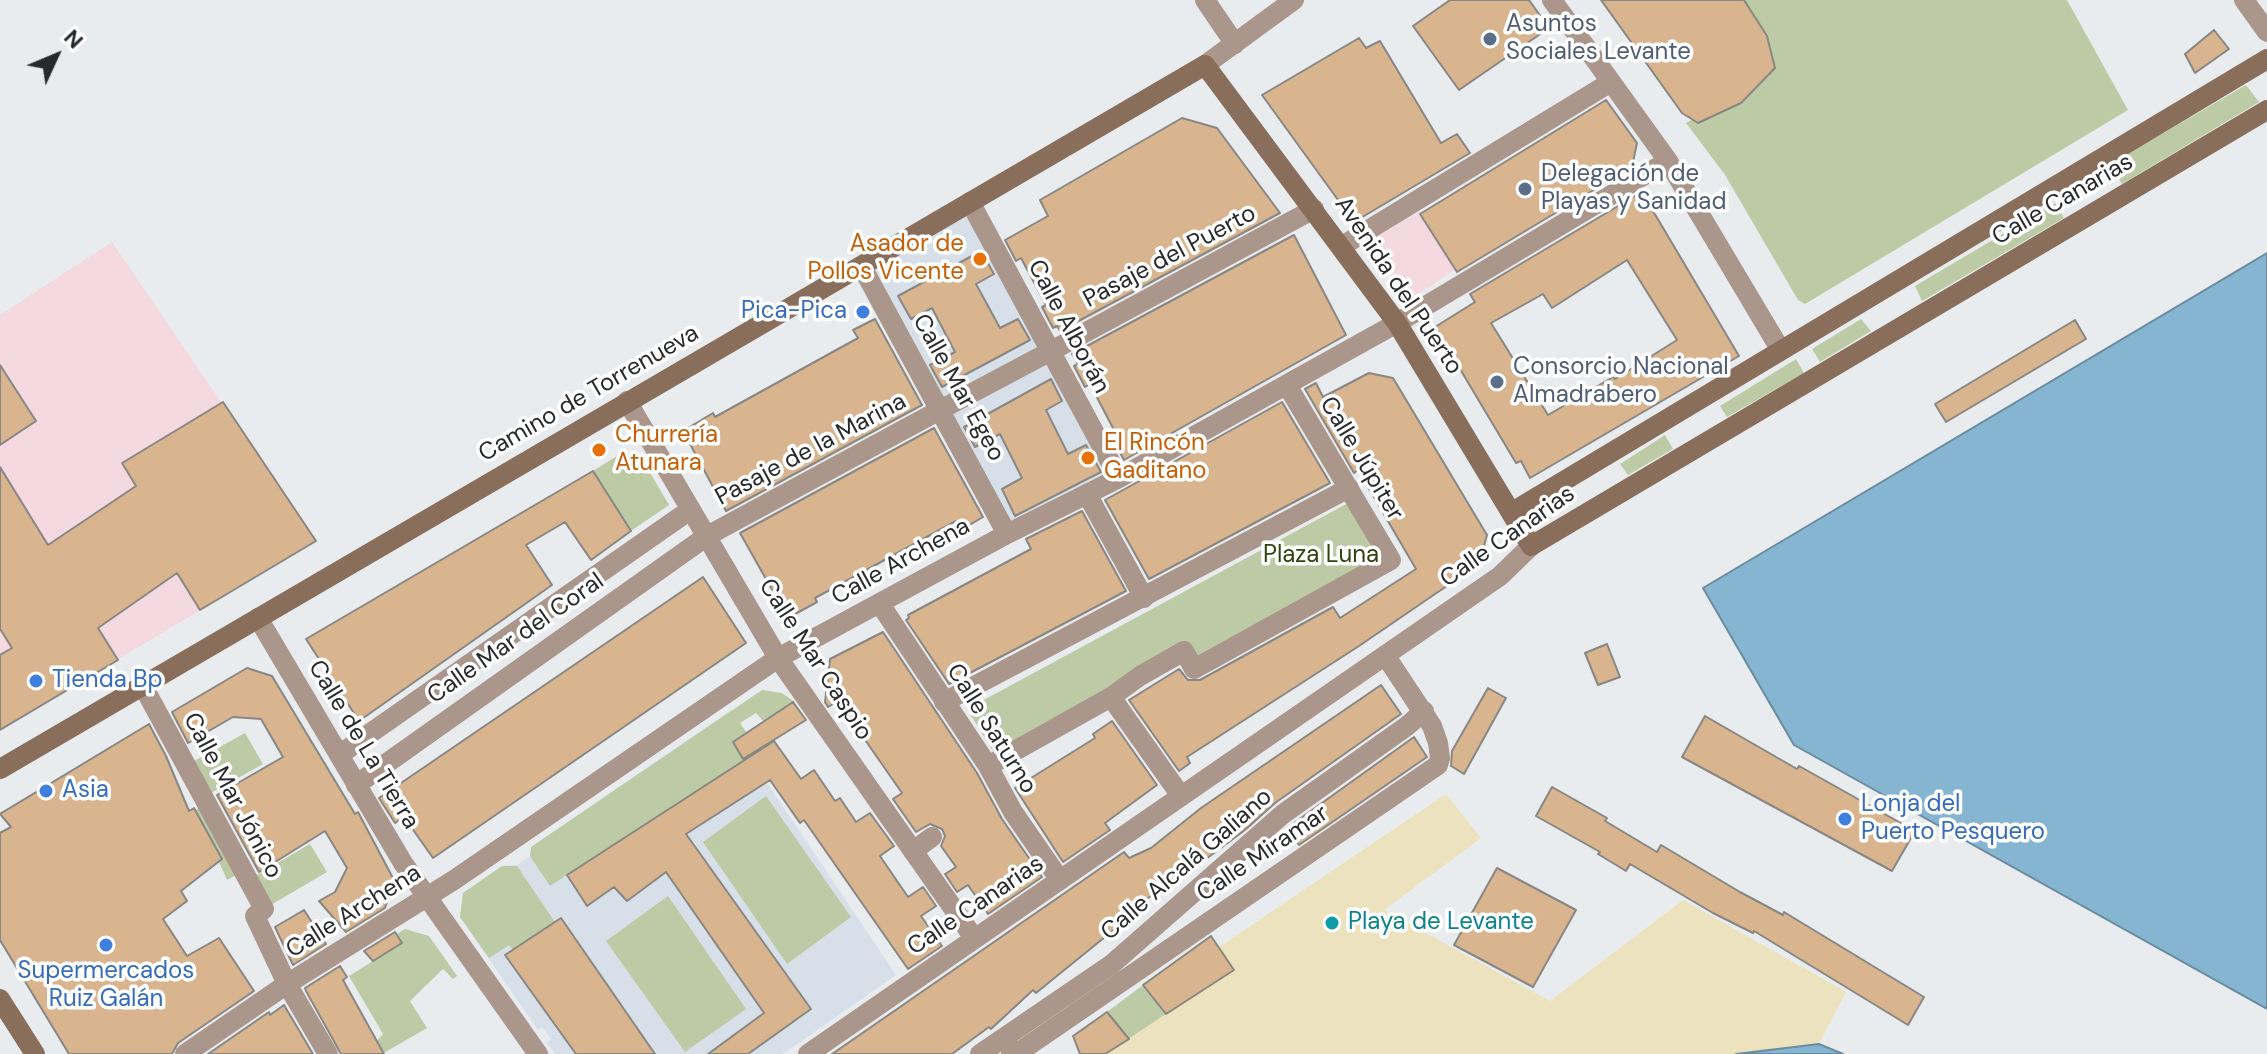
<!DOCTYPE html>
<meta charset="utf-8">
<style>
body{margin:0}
#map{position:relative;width:2267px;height:1054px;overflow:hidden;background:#e9ecef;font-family:"DM Sans",sans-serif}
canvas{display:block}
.north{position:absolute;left:16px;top:16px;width:80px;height:80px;-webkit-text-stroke:6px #fff;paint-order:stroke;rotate:46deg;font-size:22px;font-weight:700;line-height:32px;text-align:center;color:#28292a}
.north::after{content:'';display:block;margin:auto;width:28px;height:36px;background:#28292a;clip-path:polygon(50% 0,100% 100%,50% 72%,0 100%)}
</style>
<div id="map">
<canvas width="2267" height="1054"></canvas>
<div class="north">N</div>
</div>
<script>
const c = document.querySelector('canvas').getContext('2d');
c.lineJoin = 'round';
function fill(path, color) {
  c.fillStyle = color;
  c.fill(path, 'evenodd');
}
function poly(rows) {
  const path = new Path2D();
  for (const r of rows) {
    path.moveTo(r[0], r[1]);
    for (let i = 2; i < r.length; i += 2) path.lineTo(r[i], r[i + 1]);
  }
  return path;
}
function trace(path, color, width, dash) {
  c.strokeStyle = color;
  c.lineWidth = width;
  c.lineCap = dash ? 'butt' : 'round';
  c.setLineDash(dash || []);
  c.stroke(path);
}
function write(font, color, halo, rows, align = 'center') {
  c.font = font + ' "DM Sans",sans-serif';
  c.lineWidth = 7;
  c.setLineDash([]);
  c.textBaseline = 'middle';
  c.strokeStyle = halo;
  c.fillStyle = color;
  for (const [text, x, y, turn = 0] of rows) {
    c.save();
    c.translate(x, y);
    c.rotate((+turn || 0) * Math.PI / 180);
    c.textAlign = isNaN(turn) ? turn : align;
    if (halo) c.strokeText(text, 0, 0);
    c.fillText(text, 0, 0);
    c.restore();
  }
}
const built = poly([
 [970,202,1119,478,1007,534,862,267],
 [731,710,759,751,750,757,896,975,783,1054,555,1054,547,1043,551,1039,542,1027,538,1030,460,917,463,893,502,866,517,865,530,856,531,847]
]);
const industrial = poly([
 [1419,212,1455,270,1412,298,1370,241],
 [112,242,316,541,0,730,0,315]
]);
const green = poly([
 [1744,0,2067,0,2128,110,1805,304,1798,300,1725,175,1686,123,1693,119,1699,123,1741,103,1775,68,1767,36],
 [2246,85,2259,102,2122,184,2110,164],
 [2055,203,2064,218,1922,301,1915,286],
 [1861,319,1871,331,1820,362,1812,349],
 [1796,359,1804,373,1727,417,1720,406],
 [1665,435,1673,449,1628,475,1620,464],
 [625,451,645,464,669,505,631,531,593,471],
 [1350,502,1382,561,1198,660,1188,643,994,753,967,709],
 [762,690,782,693,795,702,764,722,756,713,740,723,759,751,550,886,530,856,531,847],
 [245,733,263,764,204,797,187,765],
 [766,796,851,917,787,964,703,842],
 [201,807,238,874,227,880,196,810],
 [310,844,327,872,264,909,248,880],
 [502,866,517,866,555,922,513,950,509,945,489,958,460,917,463,893],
 [668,896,746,1009,685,1052,606,941],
 [405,929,429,936,457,976,453,979,443,969,410,1001,427,1028,382,1054,375,1043,383,1034,349,976,402,943,397,934],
 [1143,985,1166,1014,1129,1039,1107,1012]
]);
const sand = poly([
 [1446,794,1481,838,1384,910,1550,1001,1683,900,1846,992,1819,1044,1736,1054,1105,1054,1234,970,1219,947]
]);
const water = poly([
 [2267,253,2267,1009,1794,745,1703,588,2267,253],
 [1819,1044,1843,1054,1736,1054,1819,1044]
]);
const building = poly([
 [1450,0,1529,0,1549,28,1459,90,1413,26,1450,0],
 [1601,0,1744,0,1767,36,1775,68,1741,103,1698,123,1682,113,1601,0],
 [2214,30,2229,49,2195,73,2185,54,2214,30],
 [1359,38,1366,48,1380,41,1441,143,1457,134,1470,153,1354,222,1262,95,1359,38],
 [1606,100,1637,143,1632,167,1457,272,1420,214,1606,100],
 [1182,118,1217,128,1280,213,1060,331,1057,326,1053,328,1042,307,1046,305,1021,258,1016,261,1005,240,1048,216,1040,200,1182,118],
 [1640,193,1656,216,1739,356,1530,478,1521,461,1516,463,1435,327,1475,302,1470,294,1640,193],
 [1627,260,1677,340,1615,379,1613,377,1548,415,1491,323,1543,294,1552,308,1627,260],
 [1294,235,1346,335,1124,460,1109,432,1114,430,1090,384,1085,387,1074,366,1078,364,1072,354,1294,235],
 [981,251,994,274,976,284,1000,328,1018,319,1030,340,942,387,930,365,955,352,932,308,911,319,898,296,981,251],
 [875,319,922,405,726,511,683,431,713,413,715,417,858,338,853,330,875,319],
 [2075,320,2086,339,1946,422,1935,404,2075,320],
 [0,365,36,421,0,445,0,365],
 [1369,373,1393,378,1487,535,1479,564,1359,646,1187,757,1190,763,1179,771,1129,700,1179,669,1188,680,1200,680,1333,607,1340,618,1416,569,1358,470,1354,473,1305,389,1316,383,1323,397,1369,373],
 [1051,379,1062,401,1046,410,1068,454,1086,445,1101,472,1015,516,1002,489,1022,478,1000,434,975,447,964,427,1051,379],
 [223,402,316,541,200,610,177,573,98,628,118,660,0,730,0,655,12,648,0,629,0,467,48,545,136,486,122,463,223,402],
 [1282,402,1330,483,1149,579,1105,500,1282,402],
 [934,428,983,517,961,530,956,521,815,598,817,602,788,618,740,533,934,428],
 [593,471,631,531,591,560,565,522,526,545,552,585,359,721,306,639,593,471],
 [1082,511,1126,591,949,684,906,620,909,618,908,615,1031,549,1026,539,1082,511],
 [703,577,746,643,433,858,404,817,395,823,379,798,703,577],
 [883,632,977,773,1002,819,1042,877,988,914,968,885,957,892,945,874,956,867,941,846,945,836,942,829,930,824,916,832,893,799,902,793,838,701,828,707,825,702,830,659,883,632],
 [1607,644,1620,677,1598,685,1585,653,1607,644],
 [247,668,272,676,355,814,358,812,394,880,385,908,346,932,319,901,335,892,347,868,325,831,259,872,217,795,283,757,261,719,233,717,188,743,172,712,247,668],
 [1381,685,1401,714,1275,803,1245,830,1171,885,1116,916,1121,924,1036,993,1033,990,991,1029,989,1027,952,1054,832,1054,1124,852,1129,858,1151,848,1201,808,1381,685],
 [1488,688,1506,698,1464,774,1451,766,1452,751,1488,688],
 [793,702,806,720,743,759,733,742,793,702],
 [1705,716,1797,769,1799,766,1915,831,1892,871,1682,757,1705,716],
 [1112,721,1157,785,1105,823,1110,830,1063,862,1015,788,1095,738,1093,734,1112,721],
 [149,724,166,756,189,811,194,808,222,859,181,891,187,901,163,919,187,956,219,938,254,991,178,1043,172,1054,69,1054,0,940,0,833,11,827,0,814,149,724],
 [1414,737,1427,757,1299,845,1287,828,1414,737],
 [774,741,801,779,814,770,835,801,840,798,856,822,870,813,894,846,880,856,908,897,923,887,936,906,921,916,942,946,908,969,804,820,800,823,770,780,686,834,811,1009,748,1054,708,1054,764,1013,666,872,627,901,614,887,587,906,567,875,774,741],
 [1552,787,1607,818,1605,821,1657,852,1661,845,1740,892,1783,915,1784,912,1924,997,1908,1025,1754,931,1753,933,1713,913,1630,864,1626,871,1598,854,1600,852,1536,816,1552,787],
 [1497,868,1576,910,1533,987,1454,945,1497,868],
 [304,910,326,944,293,965,275,927,304,910],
 [561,918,655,1054,576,1054,505,955,561,918],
 [395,932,402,943,373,961,364,951,395,932],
 [1211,936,1234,970,1166,1014,1143,985,1211,936],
 [340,966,347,977,343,980,384,1054,341,1054,306,991,305,988,340,966],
 [284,1005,313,1054,208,1054,269,1012,270,1015,284,1005],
 [1107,1012,1129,1039,1105,1054,1080,1054,1073,1036,1107,1012]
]);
const pedestrian = poly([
 [1051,351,1314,209],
 [1087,494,1144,598],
 [707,536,940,410],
 [880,604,988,766,1013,812,1060,880],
 [143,686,264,909,255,916,287,984],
 [1111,697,1181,796],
 [944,702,1349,488],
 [988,766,1111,697,1140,676,1184,651,1194,669,1391,560,1287,385],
 [913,851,932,837]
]);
const minor = poly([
 [1205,0,1235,44],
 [1552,0,1668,161,1780,349],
 [2244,0,2267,32],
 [970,202,1119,478],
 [1342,246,1611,82],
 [862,267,1007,534],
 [627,401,778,658,974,938],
 [940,410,1051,351],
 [258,618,403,863,538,1054],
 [339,755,690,510],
 [356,785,707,536],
 [287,984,328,1054],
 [185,1054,287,984,454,880,778,658,1007,534,1119,478,1397,323,1668,161],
 [808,1054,1500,576,1531,546],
 [980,1054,1112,964,1283,814,1407,726,1424,711],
 [1011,1054,1022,1050,1438,765,1440,758,1438,743,1432,726,1385,655]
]);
const tertiary = poly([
 [1205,65,1294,0]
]);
const secondary = poly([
 [1512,512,2267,59],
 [0,769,1205,65,1397,323,1531,546,2267,110],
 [0,999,35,1054]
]);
const markers = [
 [1490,39,8,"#5c6f8a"],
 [1525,189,8,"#5c6f8a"],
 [980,259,8,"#e8710a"],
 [863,312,8,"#3f7fe0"],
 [1497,382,8,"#5c6f8a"],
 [599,450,8,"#e8710a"],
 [1088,458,8,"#e8710a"],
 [36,681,8,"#3f7fe0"],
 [46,791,8,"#3f7fe0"],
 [1845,819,8,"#3f7fe0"],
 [1332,923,8,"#0f9aa8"],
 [106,945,8,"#3f7fe0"]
];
const serviceNames = [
 ["Asuntos",1506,25],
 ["Sociales Levante",1506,53],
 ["Delegación de",1541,175],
 ["Playas y Sanidad",1541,203],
 ["Consorcio Nacional",1513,368],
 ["Almadrabero",1513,396]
];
const streetNames = [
 ["Calle Canarias",2063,200,-30],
 ["Pasaje del Puerto",1170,257,-28],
 ["Avenida del Puerto",1398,286,56],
 ["Calle Alborán",1068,327,62],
 ["Calle Mar Egeo",958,388,61],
 ["Camino de Torrenueva",589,394,-30],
 ["Pasaje de la Marina",811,450,-28],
 ["Calle Júpiter",1361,459,59],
 ["Calle Canarias",1508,537,-35],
 ["Calle Archena",901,562,-29],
 ["Calle Mar del Coral",516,639,-35],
 ["Calle Mar Caspio",815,660,57],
 ["Calle Saturno",991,729,58],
 ["Calle de La Tierra",363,745,59],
 ["Calle Mar Jónico",232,796,62],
 ["Calle Miramar",1263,854,-34],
 ["Calle Alcalá Galiano",1187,865,-41],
 ["Calle Canarias",976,906,-34],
 ["Calle Archena",354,912,-32]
];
const foodNames = [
 ["Asador de",964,245,"right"],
 ["Pollos Vicente",964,273,"right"],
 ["Churrería",615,436],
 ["Atunara",615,464],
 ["El Rincón",1104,444],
 ["Gaditano",1104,472]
];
const shopNames = [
 ["Pica-Pica",847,312,"right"],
 ["Tienda Bp",52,681],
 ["Asia",62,791],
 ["Lonja del",1861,805],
 ["Puerto Pesquero",1861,833],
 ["Supermercados",106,972,"center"],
 ["Ruiz Galán",106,1000,"center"]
];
const parkNames = [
 ["Plaza Luna",1321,556]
];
const cultureNames = [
 ["Playa de Levante",1348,923]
];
fill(built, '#d7e0e9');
fill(industrial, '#f4dae0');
fill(green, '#bccba5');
fill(sand, '#ece2bd');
fill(water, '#86b5d2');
trace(water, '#6a8ba0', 2);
fill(building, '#d8b48f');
trace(building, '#898784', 2);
trace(pedestrian, '#aa968a', 20);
trace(minor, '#aa968a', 20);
trace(tertiary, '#aa968a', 20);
trace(secondary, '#896e5b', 20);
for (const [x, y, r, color] of markers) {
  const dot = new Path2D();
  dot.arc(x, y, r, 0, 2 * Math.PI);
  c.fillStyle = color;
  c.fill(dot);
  trace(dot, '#fff', 3);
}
write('24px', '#4e5e75', '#fff', serviceNames, 'left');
write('24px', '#28292a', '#fff', streetNames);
write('24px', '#c56008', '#fff', foodNames, 'left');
write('24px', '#366cbe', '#fff', shopNames, 'left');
write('24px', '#334310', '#fff', parkNames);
write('24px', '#0d838f', '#fff', cultureNames, 'left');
</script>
